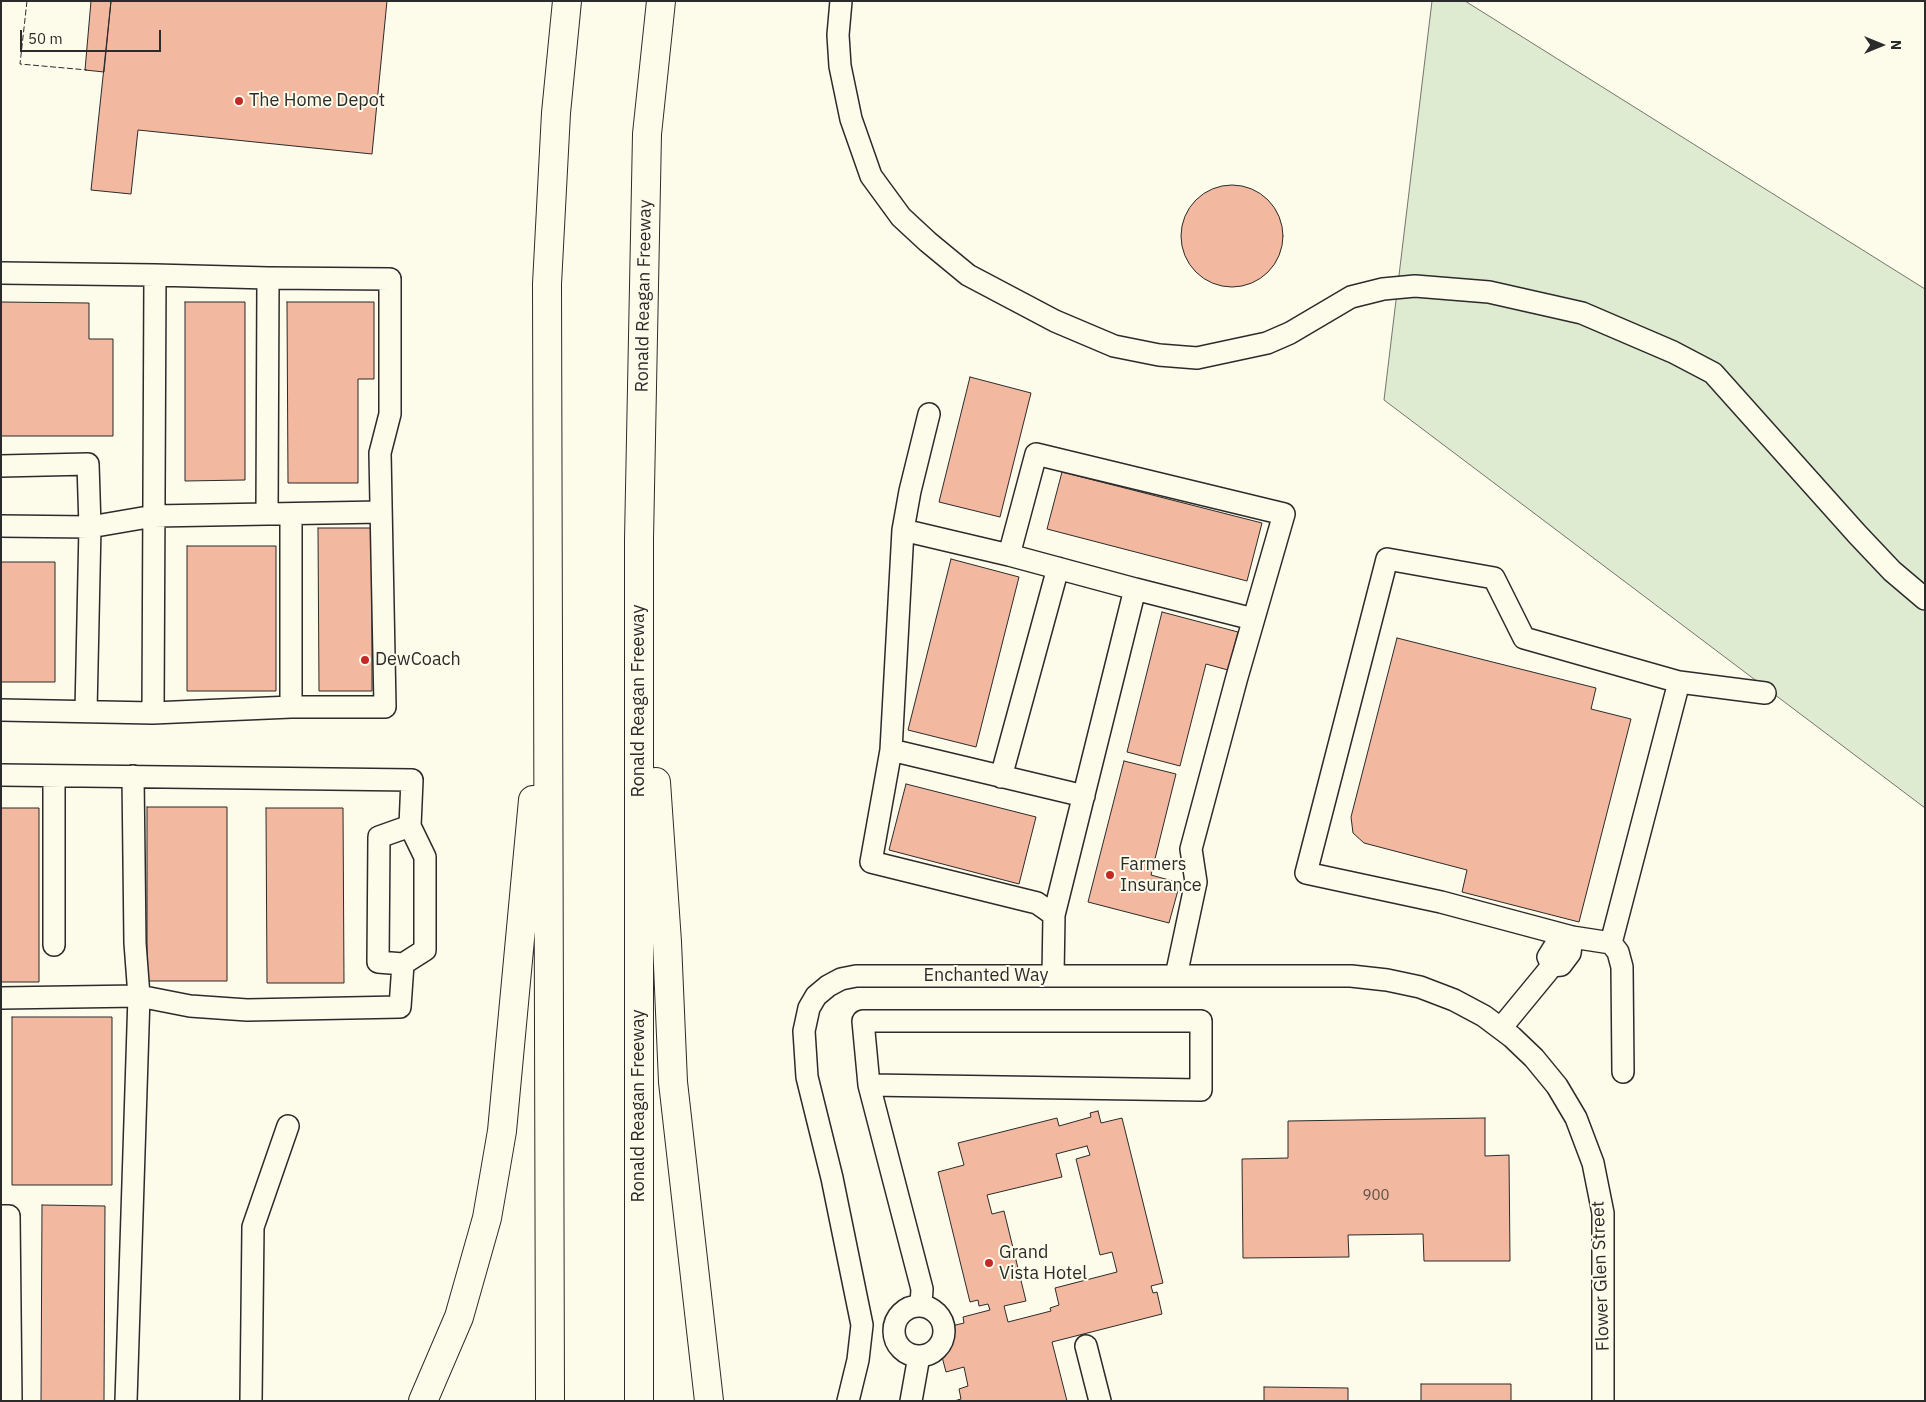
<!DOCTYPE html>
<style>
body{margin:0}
#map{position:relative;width:1926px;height:1402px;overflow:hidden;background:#fdfbea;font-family:"IBM Plex Sans",sans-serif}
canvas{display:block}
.frame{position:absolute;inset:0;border:2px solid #2b2b2b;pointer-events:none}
.north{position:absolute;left:1856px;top:20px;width:50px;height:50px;-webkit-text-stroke:4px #fdfbea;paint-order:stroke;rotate:90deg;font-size:14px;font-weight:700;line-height:20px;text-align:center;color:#2b2b2b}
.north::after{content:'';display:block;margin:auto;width:18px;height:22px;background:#2b2b2b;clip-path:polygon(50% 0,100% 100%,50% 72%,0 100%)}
.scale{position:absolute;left:20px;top:30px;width:141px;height:22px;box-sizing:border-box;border:2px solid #2b2b2b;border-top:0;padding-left:6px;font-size:15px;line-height:18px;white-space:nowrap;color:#2b2b2b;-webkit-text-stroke:4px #fdfbea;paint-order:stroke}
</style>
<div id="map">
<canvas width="1926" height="1402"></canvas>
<div class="frame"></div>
<div class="north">N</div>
<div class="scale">50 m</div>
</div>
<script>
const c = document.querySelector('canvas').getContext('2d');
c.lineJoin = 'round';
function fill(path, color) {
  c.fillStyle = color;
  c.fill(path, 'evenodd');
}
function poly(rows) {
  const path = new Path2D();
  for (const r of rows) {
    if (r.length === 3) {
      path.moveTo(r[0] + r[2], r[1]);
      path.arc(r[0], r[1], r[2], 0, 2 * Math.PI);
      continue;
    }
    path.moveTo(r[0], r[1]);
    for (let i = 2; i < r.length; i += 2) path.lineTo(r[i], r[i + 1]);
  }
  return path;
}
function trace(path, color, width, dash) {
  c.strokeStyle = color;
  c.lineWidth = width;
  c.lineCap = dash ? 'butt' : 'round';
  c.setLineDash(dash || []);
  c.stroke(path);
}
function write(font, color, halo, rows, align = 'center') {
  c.font = font + ' "IBM Plex Sans",sans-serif';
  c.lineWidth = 4;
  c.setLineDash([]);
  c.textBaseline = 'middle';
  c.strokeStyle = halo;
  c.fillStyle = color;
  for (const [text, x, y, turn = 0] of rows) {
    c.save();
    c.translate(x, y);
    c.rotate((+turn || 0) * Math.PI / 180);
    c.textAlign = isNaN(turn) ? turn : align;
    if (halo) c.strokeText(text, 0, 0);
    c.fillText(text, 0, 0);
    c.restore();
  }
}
const green = poly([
 [1432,1,1465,1,1925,289,1925,808,1384,400,1432,1]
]);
const building = poly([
 [91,1,111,1,104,72,85,70,91,1],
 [111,1,387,1,372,154,138,130,131,194,91,190,111,1],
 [1232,236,51],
 [1,302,89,303,89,339,113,339,113,436,1,436,1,302],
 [185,302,245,302,245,480,185,481,185,302],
 [287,302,374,302,374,379,358,379,358,483,288,483,287,302],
 [970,377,1031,393,1000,517,939,502,970,377],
 [1062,472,1262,523,1247,581,1047,529,1062,472],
 [318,528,372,528,372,691,319,691,318,528],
 [187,546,276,546,276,691,187,691,187,546],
 [951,559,1019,577,976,747,908,730,951,559],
 [1,562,55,562,55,682,1,682,1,562],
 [1162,612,1238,632,1228,670,1206,664,1180,766,1127,752,1162,612],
 [1397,638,1596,688,1591,709,1631,719,1579,922,1462,892,1467,870,1364,843,1353,833,1351,817,1397,638],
 [1124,761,1176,774,1151,875,1180,883,1169,923,1088,902,1124,761],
 [906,784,1036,817,1019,884,889,850,906,784],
 [147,807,227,807,227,981,147,981,147,807],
 [1,808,39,808,39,982,1,982,1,808],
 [266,808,343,808,344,983,267,983,266,808],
 [12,1017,112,1017,112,1185,12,1185,12,1017],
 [1098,1111,1101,1123,1122,1118,1163,1283,1151,1286,1153,1293,1157,1292,1162,1314,1052,1342,1067,1401,954,1401,961,1399,959,1389,968,1386,964,1367,946,1372,935,1330,964,1323,963,1317,990,1310,988,1304,979,1306,978,1300,970,1302,938,1172,964,1165,958,1143,1057,1118,1059,1126,1091,1117,1090,1113,1098,1111],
 [1087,1146,1090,1155,1076,1159,1100,1255,1112,1252,1117,1272,1055,1288,1059,1305,1050,1308,1051,1311,1008,1322,1004,1306,1026,1301,1004,1211,992,1214,987,1195,1062,1177,1056,1154,1087,1146],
 [1485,1118,1485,1156,1509,1155,1510,1261,1424,1261,1423,1234,1348,1235,1349,1257,1243,1258,1242,1159,1288,1158,1288,1121,1485,1118],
 [42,1205,105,1206,104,1401,41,1401,42,1205],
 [1421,1384,1511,1384,1511,1401,1421,1401,1421,1384],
 [1264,1387,1348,1388,1348,1401,1264,1401,1264,1387]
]);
const minor = poly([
 [841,1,838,35,840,66,851,119,871,176,901,217,928,242,968,275,1055,321,1114,346,1159,355,1197,358,1267,343,1290,333,1351,297,1383,289,1415,286,1489,292,1582,313,1673,352,1713,373,1857,534,1892,571,1925,599],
 [1,273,155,275,268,278,390,279,390,414,380,453,385,707,291,707,153,713,155,275],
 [1,466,88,464,90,527,86,711],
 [267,514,268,278],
 [291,514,291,707],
 [1,526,90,527,154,516,381,512],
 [903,530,910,491,929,414],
 [1009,555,1135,589],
 [1679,682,1765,693],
 [1,710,153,713],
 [891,750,1084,796],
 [1,775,412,780,410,826,425,857,425,950,403,964,378,962,379,837,410,826],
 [54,776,54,945],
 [1001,777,1058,568],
 [1054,915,1135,589,1253,619],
 [1611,943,1618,952,1622,967,1623,1072],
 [1552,966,1548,957,1558,941,1572,937,1611,943,1679,682,1524,638,1494,578,1387,559,1306,873,1441,902,1572,937],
 [1053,976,1054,915,1037,903,871,862,891,750,903,530,1009,555,1036,454,1284,514,1237,677,1191,849,1196,882,1176,976],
 [1,998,139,996,190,1006,247,1010,400,1007,403,964],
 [1501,1028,1552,966,1561,965,1570,953,1572,937],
 [869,1085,863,1021,1201,1021,1201,1090,869,1085,922,1289,921,1305],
 [1,1216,9,1216,11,1401],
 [919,1331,25],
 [1086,1346,1100,1401],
 [126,1401,139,996,135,943,133,776],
 [251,1401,253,1227,288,1126],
 [848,1401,858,1360,862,1325,832,1178,807,1077,804,1031,809,1008,816,996,828,986,841,979,856,976,1351,976,1387,980,1420,987,1454,1000,1484,1016,1512,1037,1534,1058,1557,1086,1576,1118,1593,1163,1603,1213,1603,1401],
 [911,1401,919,1356]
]);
const highway = poly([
 [656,782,667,942,673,1082,709,1401],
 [423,1401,459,1317,487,1218,502,1131,533,800],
 [550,1401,547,284,556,113,567,1],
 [639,1401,639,539,647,134,661,1]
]);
const fence = poly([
 [27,1,20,64,87,70]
]);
const markers = [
 [239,101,5,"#c62828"],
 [365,660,5,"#c62828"],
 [1110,875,5,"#c62828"],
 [989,1263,5,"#c62828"]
];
const numberNames = [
 ["900",1376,1196]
];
const poiNames = [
 ["The Home Depot",249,101],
 ["DewCoach",375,660],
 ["Farmers",1120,865],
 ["Insurance",1120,886],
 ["Grand",999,1253],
 ["Vista Hotel",999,1274]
];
const streetNames = [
 ["Ronald Reagan Freeway",644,296,-89],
 ["Ronald Reagan Freeway",639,701,-90],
 ["Enchanted Way",986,976],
 ["Ronald Reagan Freeway",639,1106,-90],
 ["Flower Glen Street",1601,1276,-92]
];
fill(green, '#deebd1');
trace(green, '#74746e', 1);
fill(building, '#f2b8a0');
trace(building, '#2b2b2b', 1);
trace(minor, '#2b2b2b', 24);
trace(highway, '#2b2b2b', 30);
trace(minor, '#fdfbea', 21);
trace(highway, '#fdfbea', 28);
trace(fence, '#2b2b2b', 1, [6, 2.5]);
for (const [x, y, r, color] of markers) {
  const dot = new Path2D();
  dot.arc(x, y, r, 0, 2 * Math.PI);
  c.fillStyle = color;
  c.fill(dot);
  trace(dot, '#fdfbea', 2);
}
write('15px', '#5d4e48', null, numberNames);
write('18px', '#2b2b2b', '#fdfbea', poiNames, 'left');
write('18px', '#2b2b2b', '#fdfbea', streetNames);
</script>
